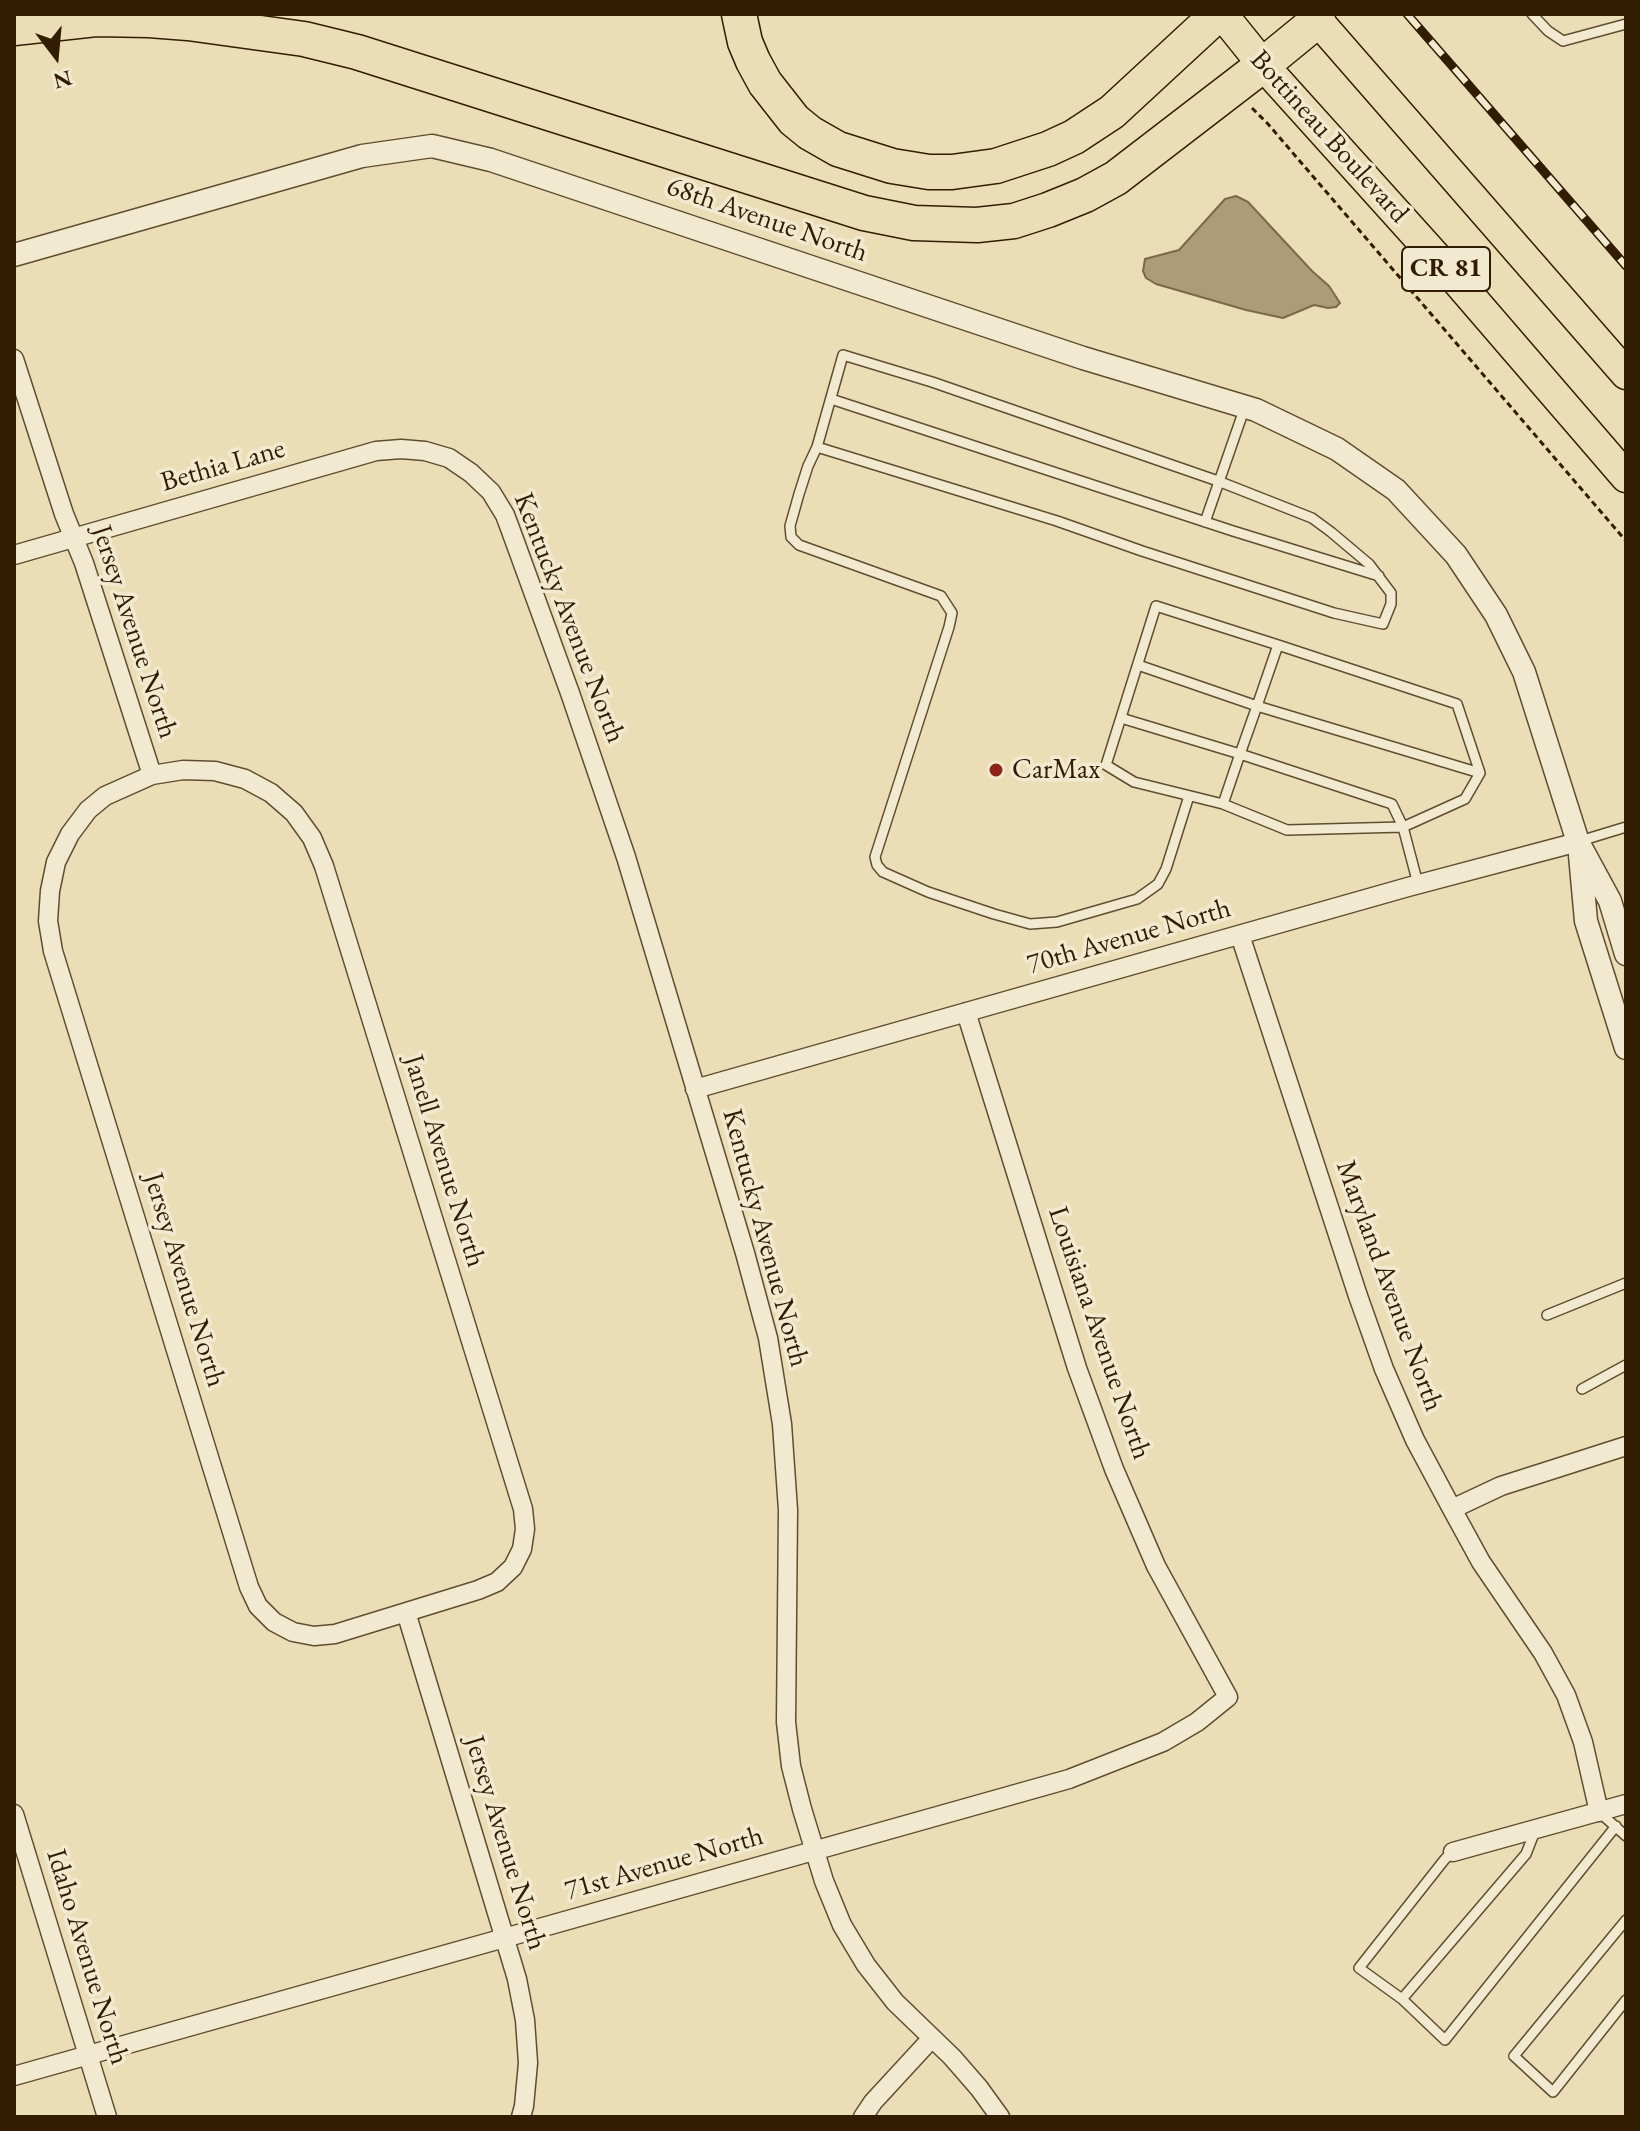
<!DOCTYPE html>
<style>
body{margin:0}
#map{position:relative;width:1640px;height:2131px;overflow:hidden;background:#ebdeb7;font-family:"EB Garamond",serif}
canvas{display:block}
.frame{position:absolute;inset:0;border:16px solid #321d03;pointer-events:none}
.north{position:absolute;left:16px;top:16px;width:80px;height:80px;-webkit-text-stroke:6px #f2ead0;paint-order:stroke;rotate:164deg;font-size:22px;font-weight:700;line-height:32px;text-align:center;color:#321d03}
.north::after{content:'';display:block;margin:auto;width:28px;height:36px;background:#321d03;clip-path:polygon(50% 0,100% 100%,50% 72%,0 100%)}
</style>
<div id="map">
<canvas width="1640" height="2131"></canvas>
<div class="frame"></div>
<div class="north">N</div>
</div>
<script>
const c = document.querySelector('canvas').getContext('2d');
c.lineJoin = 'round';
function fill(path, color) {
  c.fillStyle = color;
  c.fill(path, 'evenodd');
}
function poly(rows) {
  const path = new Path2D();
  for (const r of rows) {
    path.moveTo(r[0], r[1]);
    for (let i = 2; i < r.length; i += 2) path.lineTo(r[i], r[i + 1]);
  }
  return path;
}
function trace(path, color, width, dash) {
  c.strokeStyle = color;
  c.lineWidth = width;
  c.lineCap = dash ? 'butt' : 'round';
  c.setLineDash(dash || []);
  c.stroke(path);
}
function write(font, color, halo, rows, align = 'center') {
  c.font = font + ' "EB Garamond",serif';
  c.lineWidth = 7;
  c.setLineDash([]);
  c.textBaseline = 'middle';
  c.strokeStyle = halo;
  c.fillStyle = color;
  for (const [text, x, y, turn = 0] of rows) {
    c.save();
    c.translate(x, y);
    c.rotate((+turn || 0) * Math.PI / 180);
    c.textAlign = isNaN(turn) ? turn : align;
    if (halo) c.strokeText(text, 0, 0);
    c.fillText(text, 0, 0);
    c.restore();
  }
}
const water = poly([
 [1236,196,1248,202,1312,271,1329,286,1340,303,1336,307,1328,308,1314,305,1283,318,1246,310,1156,284,1146,278,1143,271,1145,259,1179,250,1225,199,1236,196]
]);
const path = poly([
 [1252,108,1268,124,1626,541]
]);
const service = poly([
 [1532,14,1548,31,1563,41,1626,24],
 [831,399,1233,531,1379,576],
 [817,447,1057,521,1142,551,1334,613,1383,624,1391,604,1391,593,1369,564,1331,532,1312,518,1218,481,932,382,843,355,817,447,808,466,799,494,790,526,791,537,799,545,941,596,952,613,949,627,875,857,877,865,883,872,928,892,994,914,1030,924,1057,922,1137,899,1158,884,1166,869,1189,796],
 [1205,522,1245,407],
 [1138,665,1257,706,1480,773],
 [1121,718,1240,754,1392,804,1403,827,1287,830,1223,804,1240,754,1257,706,1278,645,1457,704,1480,773,1465,799,1403,827,1418,884],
 [1223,804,1134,782,1106,765,1156,606,1278,645],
 [1580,841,1626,827],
 [1547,1315,1626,1283],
 [1582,1389,1626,1365],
 [1599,1812,1626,1836],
 [1535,1831,1526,1854,1402,1999,1445,2040,1616,1826],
 [1626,1920,1514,2056,1553,2092,1626,2000],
 [1402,1999,1359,1968,1445,1859,1453,1852]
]);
const minor = poly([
 [14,359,64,514,84,563,152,775],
 [14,555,376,451,401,449,425,451,449,458,471,473,491,492,505,515,511,531,570,693,626,857,745,1253,768,1338,782,1424,788,1510,786,1722,791,1766,802,1809,824,1881,842,1925,866,1965,895,2002,952,2057,979,2088,1000,2117],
 [183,770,215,771,245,779,271,793,294,813,312,838,324,866,523,1509,525,1529,522,1549,513,1567,497,1582,478,1590,335,1634,314,1636,293,1632,274,1622,258,1606,249,1587,53,951,48,921,50,891,56,862,70,834,88,810,105,796,152,775,183,770],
 [1240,935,1358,1296,1384,1369,1415,1440,1452,1509,1481,1562,1543,1653,1566,1695,1583,1742,1599,1812],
 [695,1089,1408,887,1578,842],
 [1452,1509,1501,1486,1626,1446],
 [406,1612,517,1979,525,2020,528,2063,524,2106,521,2117],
 [14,1814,107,2117],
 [1453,1852,1626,1804],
 [14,2076,1069,1779,1163,1742,1197,1722,1228,1697,1156,1566,1114,1469,1077,1368,966,1012],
 [863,2117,873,2102,932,2038]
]);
const tertiary = poly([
 [14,255,362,156,432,146,491,160,1083,358,1256,410,1337,449,1396,490,1456,555,1496,615,1524,672,1578,842,1610,901,1626,954],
 [1580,855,1586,921,1626,1048]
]);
const trunk = poly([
 [1222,14,1263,65,1445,267,1626,477],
 [1312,14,1626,374]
]);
const motorway = poly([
 [739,14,745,42,753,61,765,83,794,120,810,133,838,149,892,166,929,172,952,172,996,166,1048,149,1074,137,1112,112,1218,14],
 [14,28,96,19,149,20,188,23,304,39,357,52,864,213,914,223,977,225,1014,221,1048,210,1085,195,1116,178,1263,65,1318,20]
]);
const rail = poly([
 [1407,14,1626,266]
]);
const markers = [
 [996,770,8,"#8f2418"]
];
const shields = [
 [1446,269,88]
];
const shieldNames = [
 ["CR 81",1446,269]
];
const streetNames = [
 ["Bottineau Boulevard",1329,137,48],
 ["68th Avenue North",767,220,19],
 ["Bethia Lane",223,466,-16],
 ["Kentucky Avenue North",569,618,69],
 ["Jersey Avenue North",134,632,72],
 ["70th Avenue North",1129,937,-16],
 ["Janell Avenue North",444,1161,73],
 ["Kentucky Avenue North",765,1238,75],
 ["Jersey Avenue North",184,1280,73],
 ["Maryland Avenue North",1389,1286,70],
 ["Louisiana Avenue North",1099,1333,71],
 ["Jersey Avenue North",505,1843,73],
 ["71st Avenue North",664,1864,-16],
 ["Idaho Avenue North",87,1957,73]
];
const poiNames = [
 ["CarMax",1012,770]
];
fill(water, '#ac9c7a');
trace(water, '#7b694a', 2);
trace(service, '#604d30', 12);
trace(minor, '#604d30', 21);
trace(tertiary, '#604d30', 25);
trace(trunk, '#321d03', 33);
trace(motorway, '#321d03', 37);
trace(path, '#321d03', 3, [6, 4]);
trace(service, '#f2ead0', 9);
trace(minor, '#f2ead0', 18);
trace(tertiary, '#f2ead0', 22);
trace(trunk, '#ebdeb7', 30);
trace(motorway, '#ebdeb7', 34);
trace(rail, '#321d03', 9);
trace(rail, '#f2ead0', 6, [18]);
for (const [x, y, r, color] of markers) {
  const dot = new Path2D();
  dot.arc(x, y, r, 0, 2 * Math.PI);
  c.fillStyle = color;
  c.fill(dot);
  trace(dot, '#f2ead0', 3);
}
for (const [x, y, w] of shields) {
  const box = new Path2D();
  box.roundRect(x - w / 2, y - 22, w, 44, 6);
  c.fillStyle = '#f2ead0';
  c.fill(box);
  trace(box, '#321d03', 2);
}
write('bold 26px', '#321d03', null, shieldNames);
write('28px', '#321d03', '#f2ead0', streetNames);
write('28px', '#321d03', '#f2ead0', poiNames, 'left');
</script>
